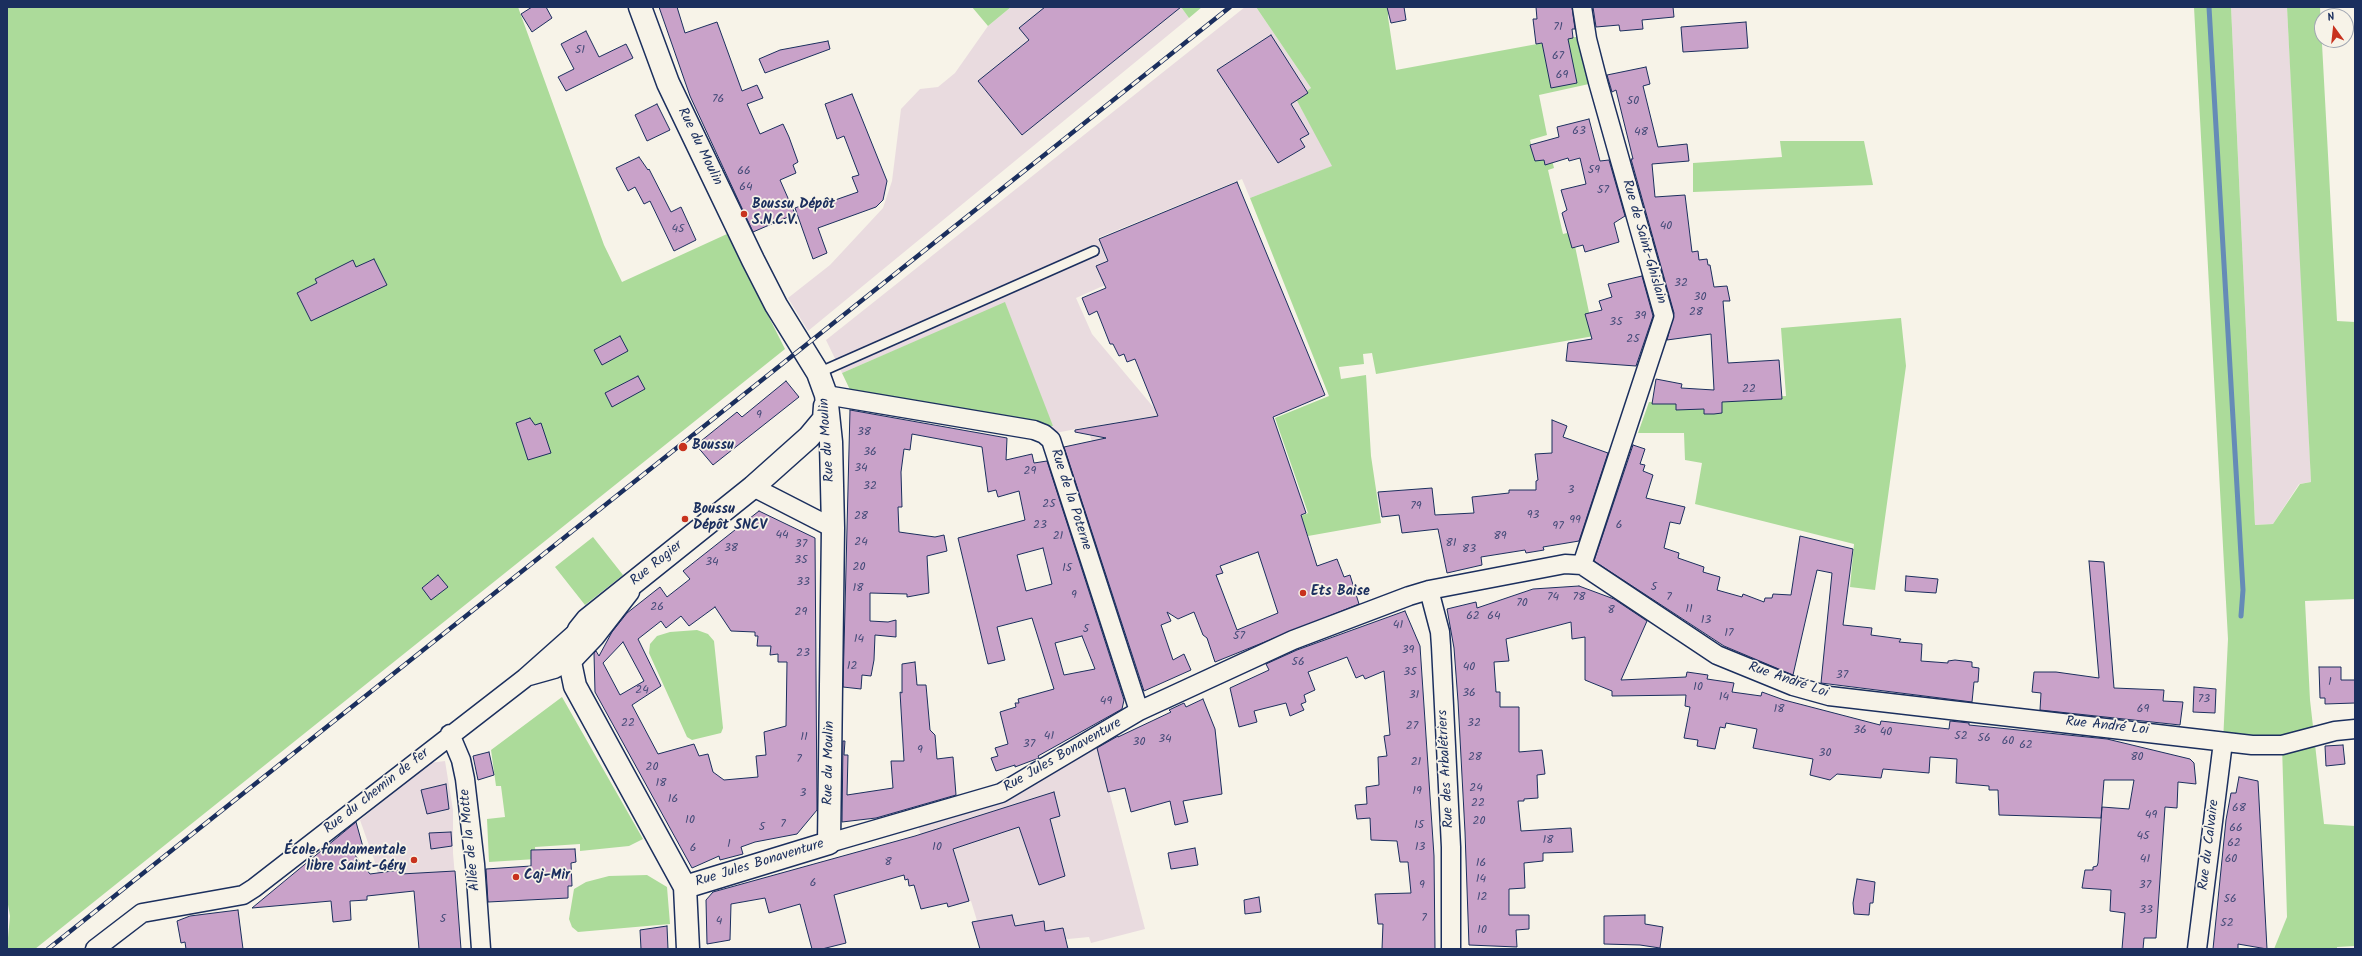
<!DOCTYPE html>
<meta charset="utf-8">
<style>
body{margin:0}
#map{position:relative;width:2362px;height:956px;overflow:hidden;background:#f7f3e8;font-family:Kalam,sans-serif}
canvas{display:block}
.frame{position:absolute;inset:0;border:8px solid #1b2f5e;pointer-events:none}
.north{position:absolute;left:2314px;top:8px;width:40px;height:40px;box-sizing:border-box;background:#f7f3e8;border:1px solid #9fa5b1;border-radius:50%;rotate:345deg;font-size:11px;font-weight:700;line-height:16px;text-align:center;color:#1b2f5e}
.north::after{content:'';display:block;margin:auto;width:14px;height:18px;background:#c8321e;clip-path:polygon(50% 0,100% 100%,50% 72%,0 100%)}
</style>
<div id="map">
<canvas width="2362" height="956"></canvas>
<div class="frame"></div>
<div class="north">N</div>
</div>
<script>
const c = document.querySelector('canvas').getContext('2d');
c.lineJoin = 'round';
function fill(path, color) {
  c.fillStyle = color;
  c.fill(path, 'evenodd');
}
function poly(rows) {
  const path = new Path2D();
  for (const r of rows) {
    path.moveTo(r[0], r[1]);
    for (let i = 2; i < r.length; i += 2) path.lineTo(r[i], r[i + 1]);
  }
  return path;
}
function trace(path, color, width, dash) {
  c.strokeStyle = color;
  c.lineWidth = width;
  c.lineCap = dash ? 'butt' : 'round';
  c.setLineDash(dash || []);
  c.stroke(path);
}
function write(font, color, halo, rows, align = 'center') {
  c.font = font + ' Kalam,sans-serif';
  c.lineWidth = 3.5;
  c.setLineDash([]);
  c.textBaseline = 'middle';
  c.strokeStyle = halo;
  c.fillStyle = color;
  for (const [text, x, y, turn = 0] of rows) {
    c.save();
    c.translate(x, y);
    c.rotate((+turn || 0) * Math.PI / 180);
    c.textAlign = isNaN(turn) ? turn : align;
    if (halo) c.strokeText(text, 0, 0);
    c.fillText(text, 0, 0);
    c.restore();
  }
}
const built = poly([
 [1011,7,1181,7,1189,18,808,331,788,298,830,265,883,208,892,181,901,109,920,89,938,87,955,73,988,26],
 [1245,7,1256,7,1311,88,1296,99,1333,166,1250,198,1242,179,1098,238,1116,280,1076,298,1092,334,1160,415,1115,423,1101,468,1087,427,1055,433,1005,303,842,373,826,340],
 [2231,7,2287,7,2304,323,2311,482,2299,484,2273,524,2255,525],
 [1095,737,1145,929,1091,943,1089,937,985,947,971,901,953,906,945,884,935,887,916,818,1001,793],
 [445,761,453,810,453,853,461,949,430,949,424,890,380,894,377,868,360,820,429,763]
]);
const green = poly([
 [7,7,518,7,604,245,622,282,727,234,785,349,35,949,7,949,10,916,7,899],
 [972,7,1011,7,988,26],
 [1181,7,1202,7,1189,18],
 [1256,7,1388,7,1388,17,1396,70,1586,35,1598,82,1539,95,1547,135,1530,140,1533,152,1549,148,1554,168,1548,170,1563,234,1572,232,1594,336,1376,374,1372,353,1363,354,1364,364,1339,367,1341,379,1366,375,1371,456,1381,523,1308,536,1301,516,1308,513,1275,418,1329,396,1250,198,1332,166,1296,99,1311,88],
 [2194,7,2231,7,2255,525,2273,524,2300,484,2311,482,2287,7,2320,7,2337,321,2355,322,2355,599,2305,601,2310,700,2324,824,2355,826,2355,946,2337,947,2337,949,2274,949,2287,917,2282,745,2223,742,2228,639],
 [1780,141,1864,141,1873,185,1693,192,1693,163,1782,157],
 [1005,302,1053,426,1046,427,852,394,842,373],
 [1901,318,1906,366,1875,590,1850,587,1854,544,1695,504,1702,463,1685,460,1684,433,1638,433,1649,402,1786,396,1781,328],
 [593,537,623,575,585,605,555,567],
 [697,630,708,634,714,641,723,728,721,733,692,740,687,737,649,653,650,644,657,636,670,632],
 [562,697,643,839,629,846,580,851,580,844,535,847,536,859,489,862,487,819,505,817,501,786,496,786,491,750],
 [647,875,667,887,670,924,578,932,572,927,569,919,574,889,586,882,609,876]
]);
const stream = poly([
 [2209,7,2243,590,2241,616]
]);
const building = poly([
 [532,7,546,7,552,18,532,32,521,14,532,7],
 [659,7,677,7,685,33,717,22,742,91,757,85,763,98,747,104,760,134,783,124,789,137,798,162,793,165,796,173,780,180,795,214,753,232,690,96,659,7],
 [1045,7,1181,7,1022,135,978,81,1029,40,1019,28,1045,7],
 [1387,7,1404,7,1406,20,1391,23,1387,7],
 [1536,7,1572,7,1575,29,1572,29,1573,38,1568,39,1577,83,1551,88,1542,43,1536,44,1533,19,1537,19,1536,7],
 [1593,7,1673,7,1674,17,1642,20,1643,29,1620,31,1619,25,1596,27,1593,7],
 [1746,22,1748,48,1683,52,1681,27,1746,22],
 [586,31,599,57,626,44,633,58,566,91,558,77,574,69,561,44,586,31],
 [1271,35,1308,93,1291,104,1309,134,1300,139,1305,147,1278,163,1217,70,1271,35],
 [828,41,830,49,765,73,759,59,780,50,828,41],
 [1646,67,1650,84,1643,86,1658,147,1687,144,1689,161,1652,164,1655,197,1685,195,1692,252,1698,251,1699,260,1707,259,1708,265,1710,265,1714,287,1727,286,1730,301,1723,301,1728,363,1779,360,1782,399,1722,402,1722,413,1714,414,1704,414,1704,409,1676,410,1676,404,1652,404,1656,379,1682,384,1681,388,1714,390,1711,334,1667,340,1674,313,1631,159,1633,159,1616,90,1612,92,1607,75,1646,67],
 [852,94,887,181,883,200,876,207,818,228,827,253,813,259,795,208,816,200,818,206,858,192,852,177,859,175,844,136,837,139,825,104,852,94],
 [657,104,670,130,647,141,635,115,657,104],
 [1589,119,1600,161,1609,160,1625,216,1614,223,1619,242,1585,252,1583,245,1572,248,1562,213,1567,210,1561,190,1586,184,1580,158,1569,161,1568,158,1545,165,1544,160,1535,161,1530,145,1559,137,1557,127,1589,119],
 [639,157,648,170,649,169,671,212,681,207,696,240,674,251,650,201,644,204,635,187,628,191,616,168,639,157],
 [1237,182,1325,395,1273,417,1306,513,1301,515,1317,566,1337,559,1344,577,1350,575,1359,604,1215,662,1207,638,1203,635,1194,612,1178,619,1167,612,1171,621,1161,625,1173,660,1184,654,1191,670,1144,691,1064,447,1106,438,1075,432,1075,430,1158,416,1135,359,1127,362,1124,354,1119,356,1113,344,1110,344,1097,311,1089,315,1082,298,1106,288,1096,266,1108,261,1099,239,1237,182],
 [1258,552,1278,613,1237,630,1216,575,1223,573,1220,566,1258,552],
 [374,259,387,285,311,321,297,293,317,283,315,279,353,260,356,267,374,259],
 [1642,276,1653,316,1636,366,1566,361,1568,343,1592,339,1585,314,1602,310,1599,301,1612,297,1608,284,1642,276],
 [620,336,628,351,602,365,594,350,620,336],
 [638,376,645,389,612,407,605,393,638,376],
 [786,381,799,397,713,465,696,445,737,412,742,417,786,381],
 [850,410,1007,438,1006,460,1032,454,1034,463,1047,461,1124,700,1122,709,1038,756,1039,758,1015,767,1015,765,996,771,991,758,998,756,995,748,1008,744,1000,712,1016,707,1015,703,1019,703,1018,699,1054,689,1032,618,997,627,1005,660,988,664,958,538,1025,520,1019,491,998,497,996,490,988,492,982,447,912,434,910,450,904,449,901,472,902,507,898,507,899,532,935,537,944,535,947,551,927,556,929,593,907,597,907,594,870,593,870,621,888,622,896,620,896,637,875,635,874,660,871,676,862,675,861,689,843,687,850,410],
 [1043,548,1052,584,1026,591,1017,555,1043,548],
 [1082,636,1095,669,1064,675,1055,643,1082,636],
 [530,418,535,425,541,423,551,453,528,460,516,423,530,418],
 [1552,420,1567,426,1563,437,1608,453,1579,541,1543,547,1544,550,1526,553,1525,550,1481,557,1482,565,1447,573,1438,529,1402,533,1399,515,1382,517,1378,492,1432,488,1435,515,1474,513,1472,497,1509,493,1509,490,1536,490,1536,481,1538,480,1535,454,1552,453,1552,420],
 [1633,445,1645,449,1640,464,1645,465,1643,471,1653,475,1646,498,1685,507,1680,524,1670,522,1664,548,1679,553,1678,558,1704,567,1703,572,1720,577,1717,590,1742,597,1743,594,1764,602,1765,598,1772,598,1773,594,1791,595,1800,536,1853,549,1843,625,1872,628,1871,635,1901,639,1899,642,1922,644,1921,661,1948,663,1948,661,1955,660,1972,662,1972,667,1979,668,1978,682,1974,682,1972,702,1821,683,1832,573,1817,570,1793,675,1724,646,1594,561,1633,445],
 [759,511,815,538,817,810,797,834,755,842,741,847,743,854,720,860,719,856,692,868,595,692,594,653,596,651,599,656,612,632,627,613,660,587,667,597,690,579,683,571,759,511],
 [715,607,731,631,755,632,755,636,758,636,757,646,771,646,770,655,778,654,778,662,787,662,786,726,764,732,766,755,756,756,758,777,724,780,713,772,708,754,699,756,694,744,658,754,632,705,661,686,638,639,661,621,666,628,681,616,689,626,715,607],
 [623,642,644,681,620,695,603,663,623,642],
 [2089,561,2104,562,2114,688,2164,690,2163,701,2183,702,2180,725,2040,710,2041,693,2032,692,2034,672,2056,672,2099,678,2089,561],
 [438,575,448,587,431,600,422,588,438,575],
 [1906,576,1938,579,1936,593,1905,591,1906,576],
 [1579,586,1614,599,1647,621,1621,680,1686,677,1687,672,1708,675,1707,679,1734,683,1732,692,1761,696,1762,692,1784,700,1880,725,1881,721,1949,729,1950,721,1969,723,1969,725,2107,739,2190,759,2194,763,2196,784,2178,782,2177,808,2165,807,2156,938,2144,938,2143,949,2122,949,2125,913,2110,911,2111,890,2082,888,2085,870,2093,870,2093,867,2097,866,2098,863,2102,807,2129,809,2134,780,2104,780,2101,818,1999,815,1998,790,1989,790,1989,786,1956,783,1957,759,1930,757,1929,773,1883,769,1881,778,1837,774,1830,780,1810,775,1813,759,1753,748,1757,729,1726,723,1725,728,1720,727,1715,749,1697,746,1698,740,1684,738,1690,707,1685,706,1686,695,1612,696,1612,691,1585,680,1585,637,1572,639,1571,622,1506,639,1509,661,1494,662,1496,692,1500,692,1500,707,1519,707,1519,752,1542,750,1545,774,1537,775,1538,798,1524,799,1524,801,1518,801,1521,831,1571,828,1573,852,1543,853,1543,861,1524,863,1525,888,1509,889,1509,915,1529,915,1529,929,1516,930,1517,947,1469,945,1465,832,1458,701,1454,648,1447,609,1476,602,1477,608,1533,589,1579,586],
 [1405,611,1420,646,1434,856,1435,949,1382,949,1383,924,1378,924,1375,894,1411,893,1408,862,1400,862,1397,841,1371,840,1370,818,1357,819,1355,805,1367,804,1366,787,1379,785,1378,757,1387,756,1384,736,1390,735,1384,671,1365,679,1363,675,1356,678,1347,657,1308,672,1315,690,1304,695,1306,702,1301,704,1304,710,1290,716,1286,703,1254,711,1257,722,1239,727,1230,688,1269,670,1266,664,1297,650,1405,611],
 [915,662,917,685,926,685,930,730,935,735,937,759,953,757,956,795,876,818,842,822,843,741,845,741,844,755,848,755,847,795,893,788,891,761,904,761,900,692,902,693,902,664,915,662],
 [2319,667,2341,667,2341,680,2355,680,2355,703,2325,704,2325,698,2320,698,2319,667],
 [2194,687,2216,689,2215,713,2193,712,2194,687],
 [1203,699,1215,729,1222,794,1183,801,1188,822,1175,825,1170,801,1131,812,1125,788,1108,792,1097,748,1118,736,1118,737,1171,712,1169,710,1184,703,1186,707,1203,699],
 [2343,745,2345,764,2326,766,2325,746,2343,745],
 [489,752,494,775,478,780,473,756,489,752],
 [2239,777,2258,781,2267,949,2238,944,2238,949,2213,949,2226,820,2231,793,2236,793,2239,777],
 [446,784,449,809,427,814,421,790,446,784],
 [1054,792,1060,816,1050,819,1065,876,1039,885,1019,827,953,849,969,901,948,907,947,903,921,909,914,885,909,886,908,879,905,880,904,875,834,895,846,943,822,949,812,949,800,904,769,913,765,898,731,904,730,940,707,944,706,900,713,892,915,836,1054,792],
 [356,822,363,847,354,854,370,874,400,870,401,874,455,871,461,949,419,949,414,891,367,896,367,900,350,901,351,920,333,922,331,901,252,908,356,822],
 [451,832,452,846,431,849,429,833,451,832],
 [1195,848,1198,865,1171,869,1168,853,1195,848],
 [575,849,576,862,571,863,572,886,568,886,568,898,488,902,486,869,531,866,531,850,575,849],
 [1857,879,1875,882,1873,903,1870,903,1869,915,1854,914,1853,903,1857,879],
 [1259,897,1261,912,1245,914,1244,900,1259,897],
 [238,910,243,949,186,949,185,942,181,943,177,921,190,916,238,910],
 [1012,915,1015,926,1044,921,1045,931,1063,928,1068,949,980,949,972,922,1012,915],
 [1645,915,1645,924,1663,927,1660,948,1640,945,1604,944,1604,916,1645,915],
 [667,926,668,949,641,949,640,930,667,926]
]);
const service = poly([
 [818,373,1094,251]
]);
const minor = poly([
 [826,395,1034,430,1044,434,1051,440,1139,711],
 [753,487,833,528],
 [1582,565,1664,316,1598,82,1587,39,1582,7],
 [1429,590,1440,632,1441,646,1451,847,1451,949],
 [529,676,554,669,576,657,595,637,630,592],
 [450,734,461,760,465,779,475,864,481,949],
 [829,843,1001,793,1139,711,1293,640,1409,596,1429,590,1565,564,1582,565,1717,655,1793,686,1829,696,2252,745,2282,745,2335,731,2355,729],
 [95,949,142,913,243,895,254,888,525,678,579,630],
 [2197,949,2223,742]
]);
const tertiary = poly([
 [640,7,668,83,753,260,776,305,818,373,826,395,831,442,833,528,829,843,685,887],
 [688,949,685,887,575,686,570,662,571,652,579,630,587,620,753,487,809,437,824,419,825,406]
]);
const rail = poly([
 [48,949,1230,7]
]);
const markers = [
 [744,214,4,"#c8321e"],
 [683,447,5,"#c8321e"],
 [685,519,4,"#c8321e"],
 [1303,593,4,"#c8321e"],
 [414,860,4,"#c8321e"],
 [516,877,4,"#c8321e"]
];
const numberNames = [
 ["71",1558,28],
 ["51",580,51],
 ["67",1558,57],
 ["69",1562,76],
 ["76",718,100],
 ["50",1633,102],
 ["63",1579,132],
 ["48",1641,133],
 ["59",1594,171],
 ["66",744,172],
 ["64",746,188],
 ["57",1603,191],
 ["40",1666,227],
 ["45",678,230],
 ["32",1681,284],
 ["30",1700,298],
 ["28",1696,313],
 ["39",1640,317],
 ["35",1616,323],
 ["25",1633,340],
 ["22",1749,390],
 ["9",759,416],
 ["38",864,433],
 ["36",870,453],
 ["34",861,469],
 ["29",1030,472],
 ["32",870,487],
 ["3",1571,491],
 ["25",1049,505],
 ["79",1416,507],
 ["93",1533,516],
 ["28",861,517],
 ["99",1575,521],
 ["23",1040,526],
 ["6",1619,526],
 ["97",1558,527],
 ["44",782,536],
 ["21",1058,537],
 ["89",1500,537],
 ["24",861,543],
 ["81",1451,544],
 ["37",801,545],
 ["38",731,549],
 ["83",1469,550],
 ["35",801,561],
 ["34",712,563],
 ["20",859,568],
 ["15",1067,569],
 ["33",803,583],
 ["5",1654,588],
 ["18",858,589],
 ["9",1074,596],
 ["74",1553,598],
 ["78",1579,598],
 ["7",1669,598],
 ["70",1522,604],
 ["26",657,608],
 ["11",1689,610],
 ["8",1611,611],
 ["29",801,613],
 ["62",1473,617],
 ["64",1494,617],
 ["13",1706,621],
 ["41",1398,626],
 ["5",1086,630],
 ["17",1729,634],
 ["57",1239,637],
 ["14",859,640],
 ["39",1408,651],
 ["23",803,654],
 ["56",1298,663],
 ["12",852,667],
 ["40",1469,668],
 ["35",1410,673],
 ["37",1842,676],
 ["1",2330,683],
 ["10",1698,688],
 ["24",642,691],
 ["36",1469,694],
 ["31",1414,696],
 ["14",1724,698],
 ["73",2204,700],
 ["49",1106,702],
 ["18",1779,710],
 ["69",2143,710],
 ["22",628,724],
 ["32",1474,724],
 ["27",1412,727],
 ["36",1860,731],
 ["40",1886,733],
 ["41",1049,737],
 ["52",1961,737],
 ["11",804,738],
 ["56",1984,739],
 ["34",1165,740],
 ["60",2008,742],
 ["30",1139,743],
 ["37",1029,745],
 ["62",2026,746],
 ["9",920,751],
 ["30",1825,754],
 ["28",1475,758],
 ["80",2137,758],
 ["7",799,760],
 ["21",1416,763],
 ["20",652,768],
 ["18",661,784],
 ["24",1476,789],
 ["19",1417,792],
 ["3",803,794],
 ["16",673,800],
 ["22",1478,804],
 ["68",2239,809],
 ["49",2151,816],
 ["10",690,821],
 ["20",1479,822],
 ["7",783,825],
 ["15",1419,826],
 ["5",762,828],
 ["66",2236,829],
 ["45",2143,837],
 ["18",1548,841],
 ["62",2234,844],
 ["1",729,845],
 ["10",937,848],
 ["13",1420,848],
 ["6",693,849],
 ["41",2145,860],
 ["60",2231,860],
 ["8",888,863],
 ["16",1481,864],
 ["14",1481,880],
 ["6",813,884],
 ["9",1422,886],
 ["37",2145,886],
 ["12",1482,898],
 ["56",2230,900],
 ["33",2146,911],
 ["7",1424,919],
 ["5",443,920],
 ["4",719,922],
 ["52",2227,924],
 ["10",1482,931]
];
const streetNames = [
 ["Rue du Moulin",699,147,64],
 ["Rue de Saint-Ghislain",1643,242,74],
 ["Rue du Moulin",828,440,-94],
 ["Rue de la Poterne",1070,500,72],
 ["Rue Rogier",657,564,-39],
 ["Rue André Loi",1788,681,19],
 ["Rue André Loi",2107,727,6],
 ["Rue Jules Bonaventure",1063,756,-30],
 ["Rue du Moulin",830,763,-89],
 ["Rue des Arbalétriers",1447,769,-93],
 ["Rue du chemin de fer",377,792,-38],
 ["Allée de la Motte",471,840,-96],
 ["Rue du Calvaire",2210,845,-83],
 ["Rue Jules Bonaventure",760,864,-17]
];
const poiNames = [
 ["Boussu Dépôt",752,206],
 ["S.N.C.V.",752,222],
 ["Boussu",692,447],
 ["Boussu",693,511],
 ["Dépôt SNCV",693,527],
 ["Ets Baise",1311,593],
 ["École fondamentale",406,852,"right"],
 ["libre Saint-Géry",406,868,"right"],
 ["Caj-Mir",524,877]
];
fill(built, '#e9dbdf');
fill(green, '#acdb9a');
trace(stream, '#658bb7', 5);
fill(building, '#c9a2c9');
trace(building, '#1b2f5e', 1);
trace(service, '#1b2f5e', 12);
trace(minor, '#1b2f5e', 21);
trace(tertiary, '#1b2f5e', 25);
trace(service, '#f7f3e8', 9);
trace(minor, '#f7f3e8', 18);
trace(tertiary, '#f7f3e8', 22);
trace(rail, '#1b2f5e', 4.5);
trace(rail, '#f7f3e8', 3, [9]);
for (const [x, y, r, color] of markers) {
  const dot = new Path2D();
  dot.arc(x, y, r, 0, 2 * Math.PI);
  c.fillStyle = color;
  c.fill(dot);
  trace(dot, '#f7f3e8', 1.5);
}
write('12px', '#464c79', null, numberNames);
write('14px', '#1b2f5e', '#f7f3e8', streetNames);
write('bold 14px', '#1b2f5e', '#f7f3e8', poiNames, 'left');
</script>
